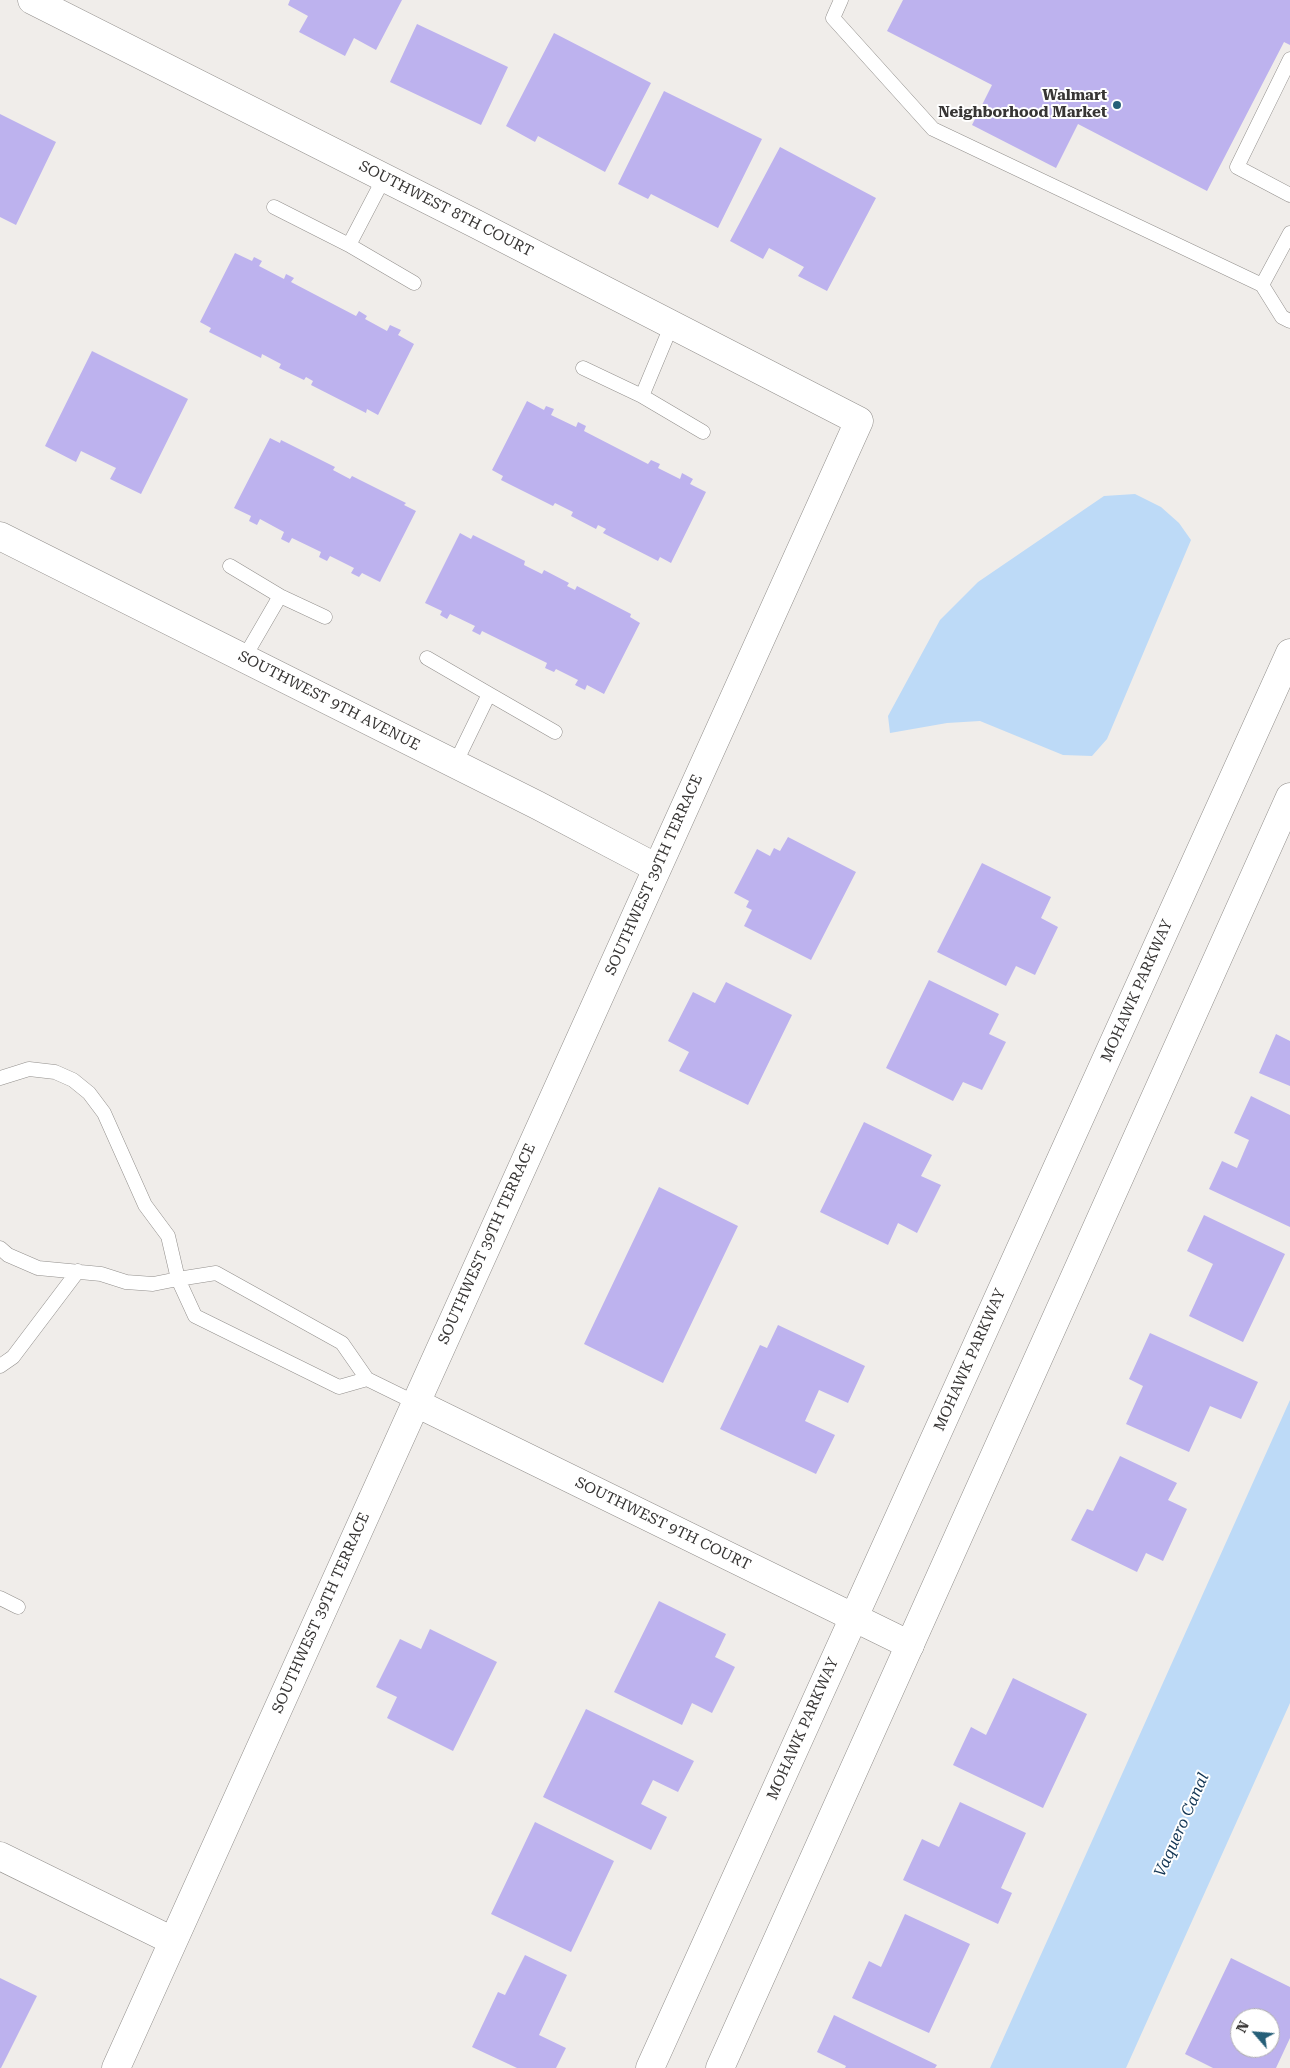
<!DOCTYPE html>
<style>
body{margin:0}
#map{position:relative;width:1290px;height:2068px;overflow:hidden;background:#f0edea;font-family:"Roboto Serif",serif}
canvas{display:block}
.north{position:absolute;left:1230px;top:2008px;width:50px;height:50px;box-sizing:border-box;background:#fff;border:1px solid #afaeae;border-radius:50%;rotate:297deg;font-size:14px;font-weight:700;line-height:20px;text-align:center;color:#373534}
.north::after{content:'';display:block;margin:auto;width:18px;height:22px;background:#265f78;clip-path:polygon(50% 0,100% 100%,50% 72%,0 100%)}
</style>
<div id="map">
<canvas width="1290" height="2068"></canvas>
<div class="north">N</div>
</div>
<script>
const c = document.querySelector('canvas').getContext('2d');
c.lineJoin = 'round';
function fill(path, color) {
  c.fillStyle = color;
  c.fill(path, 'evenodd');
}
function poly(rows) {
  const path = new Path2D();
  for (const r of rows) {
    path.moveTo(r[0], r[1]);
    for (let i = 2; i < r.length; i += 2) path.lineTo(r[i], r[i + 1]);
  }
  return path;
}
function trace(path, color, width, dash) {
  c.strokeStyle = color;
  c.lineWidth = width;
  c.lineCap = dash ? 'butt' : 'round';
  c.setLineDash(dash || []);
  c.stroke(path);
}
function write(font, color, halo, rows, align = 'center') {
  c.font = font + ' "Roboto Serif",serif';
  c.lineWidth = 4;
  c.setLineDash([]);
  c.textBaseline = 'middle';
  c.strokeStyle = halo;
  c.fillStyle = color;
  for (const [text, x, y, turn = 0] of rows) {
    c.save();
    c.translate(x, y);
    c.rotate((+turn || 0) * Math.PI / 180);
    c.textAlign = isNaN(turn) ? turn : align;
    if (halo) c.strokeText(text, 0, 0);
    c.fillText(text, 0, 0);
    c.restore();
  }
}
const water = poly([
 [1135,494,1161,507,1179,523,1191,540,1107,739,1092,756,1063,755,980,721,947,723,890,733,888,716,940,620,978,582,1104,496],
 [1290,1400,1290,1703,1126,2068,990,2068]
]);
const building = poly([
 [290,0,402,0,376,50,354,38,345,56,299,32,308,16,288,5],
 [903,0,1290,0,1290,45,1284,42,1207,191,1078,124,1056,168,972,125,992,85,887,31],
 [417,24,508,67,481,125,390,82],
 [554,33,651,83,605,172,538,136,535,142,506,126],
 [664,91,762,139,718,228,651,194,648,199,618,184],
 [0,114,56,142,16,225,0,217],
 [780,147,876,198,827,291,798,276,804,267,769,248,763,259,730,241],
 [235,253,252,261,254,257,262,261,259,266,284,279,286,274,294,278,291,282,356,316,359,311,367,316,365,319,387,331,390,325,401,330,398,335,414,344,378,415,367,409,366,413,311,385,313,381,306,377,304,380,279,368,281,364,262,354,261,358,209,332,211,328,200,322],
 [92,351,188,399,141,494,110,479,116,468,81,451,76,462,45,446],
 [527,401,544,410,546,406,554,409,551,415,576,427,578,422,586,426,584,431,648,464,651,460,660,464,658,468,680,479,682,473,693,479,690,484,706,492,671,563,660,557,658,561,603,533,606,529,598,525,596,529,571,516,573,512,555,503,553,506,501,480,503,476,492,470],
 [270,438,280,443,281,440,335,467,333,470,350,479,352,476,406,503,404,505,416,511,380,582,362,573,359,577,351,573,354,568,330,556,327,561,319,557,321,552,292,538,289,543,281,539,284,532,260,519,257,525,249,521,251,516,234,508],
 [460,533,471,539,473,535,525,561,524,565,542,574,544,570,569,583,567,586,575,590,577,586,631,614,630,617,640,623,604,694,587,685,585,690,575,685,578,680,556,669,554,672,545,668,547,663,482,631,480,635,472,631,475,626,450,614,447,619,440,615,442,611,425,603],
 [788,837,856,872,811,960,744,926,752,910,746,907,749,901,734,893,757,849,770,856,774,848,780,851],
 [982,863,1051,897,1041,918,1058,927,1035,975,1016,966,1006,986,937,952],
 [929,980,999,1014,989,1034,1006,1042,982,1090,963,1082,953,1101,886,1068],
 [726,982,792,1015,748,1105,679,1071,689,1052,668,1041,693,992,715,1003],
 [1276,1034,1290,1041,1290,1086,1259,1073],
 [1251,1096,1290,1115,1290,1227,1209,1189,1222,1161,1237,1168,1249,1140,1234,1133],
 [864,1122,932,1155,921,1176,941,1185,917,1233,898,1223,888,1245,820,1212],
 [659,1187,738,1226,663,1383,584,1344],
 [1204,1215,1285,1254,1243,1342,1189,1316,1213,1264,1187,1251],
 [778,1325,865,1366,848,1403,819,1390,805,1421,835,1435,816,1474,720,1429,760,1345,767,1348],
 [1150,1333,1258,1382,1241,1419,1210,1406,1189,1452,1126,1424,1143,1386,1129,1379],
 [1120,1456,1177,1483,1168,1500,1187,1509,1163,1561,1146,1553,1137,1572,1071,1540,1087,1509,1093,1511],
 [659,1601,726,1634,715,1657,735,1667,712,1713,692,1703,682,1725,614,1692],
 [430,1629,497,1662,453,1751,387,1718,397,1697,376,1687,400,1639,421,1649],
 [1013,1678,1087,1714,1043,1808,953,1765,971,1727,986,1735],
 [586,1709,694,1761,678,1792,653,1780,641,1804,667,1817,651,1850,543,1797],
 [960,1802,1026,1833,1001,1888,1012,1893,998,1924,903,1880,922,1839,939,1847],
 [535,1822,614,1861,571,1952,491,1914],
 [905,1914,970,1944,929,2033,852,1998,869,1961,881,1967],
 [525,1955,567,1975,539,2035,566,2048,556,2068,517,2068,472,2047,498,1992,505,1995],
 [1231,1958,1290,1987,1290,2038,1276,2068,1213,2068,1185,2054],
 [1240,2018,1270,2018,1270,2048,1240,2048],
 [0,1978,37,1996,1,2068,0,2068],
 [834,2015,937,2065,935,2068,845,2068,846,2066,817,2052]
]);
const lane = poly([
 [841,0,833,18,933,129,1262,285,1290,233],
 [1290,59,1237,167,1290,195],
 [274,207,349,245,384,178],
 [349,245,414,283],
 [1262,285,1282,317,1290,321],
 [583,368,642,396,672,324],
 [642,396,703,432],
 [230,566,280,596,244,658],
 [280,596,325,617],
 [427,658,489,694,455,764],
 [489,694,555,732],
 [0,1078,29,1069,55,1072,73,1080,89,1093,104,1113,145,1205,168,1236,178,1279,153,1284,126,1282,101,1274,38,1268,8,1255,0,1248],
 [0,1366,13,1357,78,1271],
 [367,1379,339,1387,195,1316,178,1279,216,1273,342,1343,367,1379,416,1403],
 [0,1598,18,1607]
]);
const street = poly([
 [32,0,476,224,859,421,116,2068],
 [0,536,537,805,657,868],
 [416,1403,910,1645],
 [0,1856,173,1941]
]);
const secondary = poly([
 [650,2068,1290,653],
 [720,2068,1290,797]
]);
const markers = [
 [1117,105,5,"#265f78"]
];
const poiNames = [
 ["Walmart",1107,96],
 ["Neighborhood Market",1107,113]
];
const streetNames = [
 ["SOUTHWEST 8TH COURT",446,209,27],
 ["SOUTHWEST 9TH AVENUE",329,701,27],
 ["SOUTHWEST 39TH TERRACE",654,875,-66],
 ["MOHAWK PARKWAY",1137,991,-66],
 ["SOUTHWEST 39TH TERRACE",487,1244,-66],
 ["MOHAWK PARKWAY",970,1360,-66],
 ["SOUTHWEST 9TH COURT",663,1524,26],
 ["SOUTHWEST 39TH TERRACE",321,1613,-66],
 ["MOHAWK PARKWAY",803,1729,-66]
];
const waterNames = [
 ["Vaquero Canal",1182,1825,-66]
];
fill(water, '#bddaf7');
fill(building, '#bdb2ee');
trace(lane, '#928f8c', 15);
trace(street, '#928f8c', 29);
trace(secondary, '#928f8c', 29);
trace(lane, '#fff', 14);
trace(street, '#fff', 28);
trace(secondary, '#fff', 28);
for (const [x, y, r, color] of markers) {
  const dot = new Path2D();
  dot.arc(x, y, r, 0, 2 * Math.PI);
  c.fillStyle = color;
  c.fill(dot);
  trace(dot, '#fff', 2);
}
write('bold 15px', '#373534', '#fff', poiNames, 'right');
write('15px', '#373534', '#fff', streetNames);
write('italic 16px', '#113453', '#fff', waterNames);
</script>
